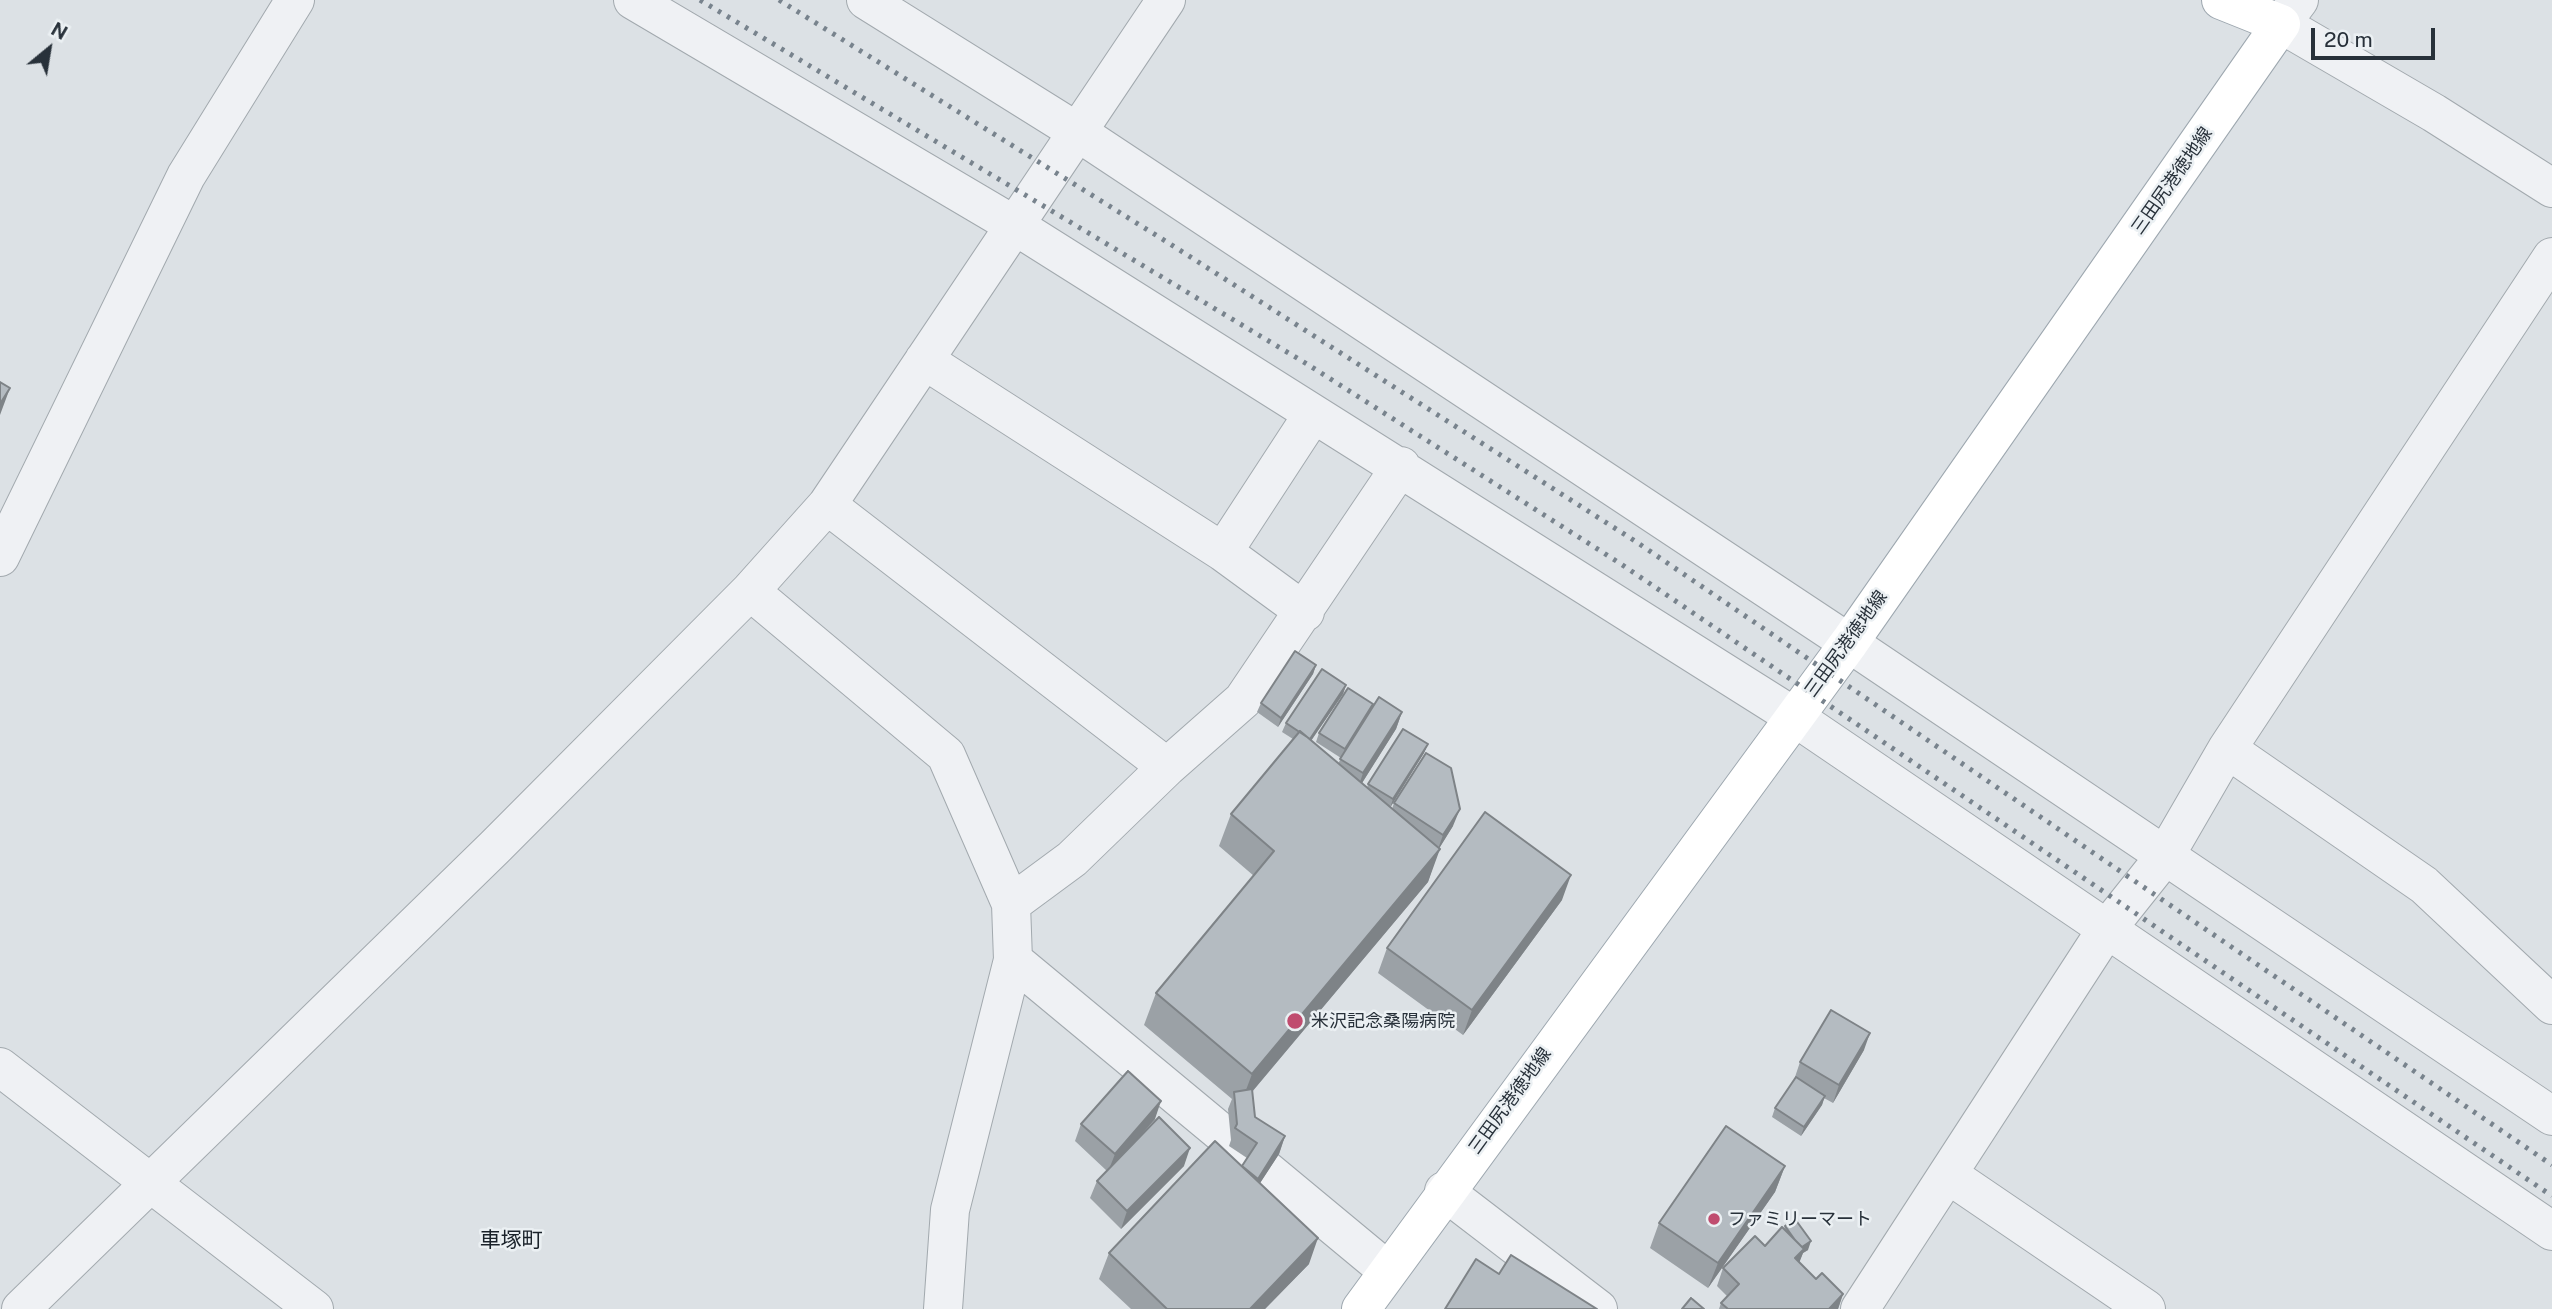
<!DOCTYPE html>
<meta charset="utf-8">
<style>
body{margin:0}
#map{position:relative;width:2552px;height:1309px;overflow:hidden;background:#dce1e5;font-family:"Public Sans",sans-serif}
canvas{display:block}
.north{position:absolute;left:14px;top:14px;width:70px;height:70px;-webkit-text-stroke:5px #ebf0f3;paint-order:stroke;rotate:30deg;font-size:19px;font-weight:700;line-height:28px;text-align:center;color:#28313a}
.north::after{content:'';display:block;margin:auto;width:24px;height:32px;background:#28313a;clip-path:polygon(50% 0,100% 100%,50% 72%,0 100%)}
.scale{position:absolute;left:2311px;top:28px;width:124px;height:32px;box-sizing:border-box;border:4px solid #28313a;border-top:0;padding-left:9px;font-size:21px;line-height:24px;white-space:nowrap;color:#28313a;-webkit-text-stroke:5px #ebf0f3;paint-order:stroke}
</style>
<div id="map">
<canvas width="2552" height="1309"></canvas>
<div class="north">N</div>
<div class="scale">20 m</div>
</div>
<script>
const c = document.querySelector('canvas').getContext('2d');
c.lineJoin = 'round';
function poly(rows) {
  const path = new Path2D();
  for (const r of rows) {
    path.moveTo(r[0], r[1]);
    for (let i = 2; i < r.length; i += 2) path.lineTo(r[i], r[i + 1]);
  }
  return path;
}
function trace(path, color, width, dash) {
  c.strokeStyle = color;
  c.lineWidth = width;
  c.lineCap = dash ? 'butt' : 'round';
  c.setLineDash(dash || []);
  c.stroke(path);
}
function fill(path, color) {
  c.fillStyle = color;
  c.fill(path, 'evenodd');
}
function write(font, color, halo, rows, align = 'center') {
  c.font = font + ' "Public Sans","Noto Sans JP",sans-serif';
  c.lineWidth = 5;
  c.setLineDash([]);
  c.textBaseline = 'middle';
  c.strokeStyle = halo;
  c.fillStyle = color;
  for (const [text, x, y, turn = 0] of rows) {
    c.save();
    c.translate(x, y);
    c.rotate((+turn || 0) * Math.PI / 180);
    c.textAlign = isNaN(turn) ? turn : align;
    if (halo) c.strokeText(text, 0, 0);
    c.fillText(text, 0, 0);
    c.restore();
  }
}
const minor = poly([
 [633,0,1014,225,1793,716,2552,1231],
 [866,0,1079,133,1849,643,2552,1116],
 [2299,0,2281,24,2434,113,2552,188],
 [924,360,1223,552,1305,612],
 [827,505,1167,767],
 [1223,552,1313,414],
 [0,557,186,176,295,0],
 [750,591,946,755,1011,904,1013,960,950,1210,943,1309],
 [2227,749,2424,885,2552,1005],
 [1011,904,1072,859,1167,767,1243,700,1401,466],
 [1013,960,1388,1271],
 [0,1067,314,1309],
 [1949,1175,2146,1309],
 [1444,1191,1598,1309],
 [21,1309,495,847,750,591,827,505,1166,0],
 [1860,1309,2106,930,2165,856,2227,749,2552,257]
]);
const major = poly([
 [1361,1309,1849,643,2281,24,2221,0]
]);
const rail = poly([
 [700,0,1307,364,1621,564,2552,1196],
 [779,0,1167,242,1635,541,2552,1165]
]);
const wall = poly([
 [1316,665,1313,674,1278,727,1257,712,1261,703],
 [1346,685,1343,694,1311,741,1338,764,1341,758,1316,742,1319,733,1371,711,1402,712,1396,729,1362,783,1367,788,1368,784,1428,744,1424,753,1390,807,1392,809,1394,803,1453,826,1439,848,1428,882,1252,1092,1255,1117,1285,1136,1279,1154,1260,1183,1309,1264,1265,1309,1131,1309,1099,1279,1109,1253,1242,1166,1247,1158,1229,1146,1231,1140,1228,1109,1232,1099,1144,1025,1156,993,1254,876,1219,846,1231,814,1293,739,1282,732,1286,723],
 [1562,900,1463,1035,1378,973,1387,948],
 [1864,1050,1833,1103,1824,1098,1822,1105,1801,1136,1772,1117,1775,1108,1794,1080,1800,1062],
 [1155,1119,1131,1147,1184,1166,1121,1229,1090,1198,1097,1181,1107,1171,1075,1141,1081,1124],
 [1785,1166,1775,1192,1708,1288,1650,1248,1659,1223],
 [1785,1226,1808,1250,1803,1253,1799,1262,1816,1279,1843,1294,1838,1309,1719,1309,1721,1303,1727,1296,1717,1286,1723,1268,1765,1246,1784,1229]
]);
const shadedWall = poly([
 [10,388,0,415,0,404],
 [1316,665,1313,674,1278,727,1281,718],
 [1346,685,1343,694,1306,748,1310,739],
 [1402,712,1396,729,1357,791,1363,773],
 [1428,744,1424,753,1390,808,1393,799],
 [1460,809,1453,826,1437,852,1443,835],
 [1440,849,1428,882,1240,1106,1252,1074],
 [1571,875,1562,900,1463,1035,1472,1010],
 [1870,1033,1864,1050,1833,1103,1839,1085],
 [1825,1096,1822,1105,1801,1136,1804,1127],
 [1161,1101,1155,1119,1108,1172,1115,1154],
 [1285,1136,1279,1154,1251,1197,1258,1179],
 [1190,1148,1184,1166,1121,1229,1127,1211],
 [1785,1166,1775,1192,1708,1288,1718,1263],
 [1318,1238,1309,1264,1265,1309,1250,1309],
 [1811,1241,1808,1250,1803,1253,1798,1266,1795,1258,1801,1248],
 [1843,1294,1838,1309,1829,1309]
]);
const building = poly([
 [0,382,10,388,0,404,0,382],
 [1295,651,1316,665,1281,718,1261,703,1295,651],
 [1322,669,1346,685,1310,739,1286,723,1322,669],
 [1348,688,1373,704,1345,749,1319,733,1348,688],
 [1379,697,1402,712,1363,773,1340,759,1379,697],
 [1403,729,1428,744,1393,799,1368,784,1403,729],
 [1300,731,1440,849,1252,1074,1156,993,1274,851,1231,814,1300,731],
 [1426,753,1451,768,1460,809,1443,835,1394,803,1426,753],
 [1485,812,1571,875,1472,1010,1387,948,1485,812],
 [1831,1010,1870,1033,1839,1085,1800,1062,1831,1010],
 [1128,1071,1161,1101,1115,1154,1081,1124,1128,1071],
 [1796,1077,1825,1096,1804,1127,1775,1108,1796,1077],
 [1252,1089,1255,1117,1285,1136,1258,1179,1242,1166,1257,1143,1235,1128,1237,1124,1234,1092,1252,1089],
 [1159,1117,1190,1148,1127,1211,1097,1181,1159,1117],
 [1726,1126,1785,1166,1718,1263,1659,1223,1726,1126],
 [1215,1141,1318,1238,1250,1309,1167,1309,1109,1253,1215,1141],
 [1795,1219,1811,1241,1802,1247,1795,1240,1785,1226,1795,1219],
 [1782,1227,1804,1249,1795,1258,1816,1279,1822,1273,1843,1294,1829,1309,1728,1309,1721,1303,1739,1284,1723,1268,1755,1236,1765,1246,1782,1227],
 [1511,1255,1597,1309,1445,1309,1476,1259,1499,1274,1511,1255],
 [1691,1298,1704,1309,1682,1309,1691,1298]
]);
const markers = [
 [1295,1021,9,"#c04c6f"],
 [1714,1219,7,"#c04c6f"]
];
const streetNames = [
 ["三田尻港徳地線",2172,181,-55],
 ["三田尻港徳地線",1846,644,-54],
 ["三田尻港徳地線",1510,1101,-54]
];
const poiNames = [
 ["米沢記念桑陽病院",1311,1021],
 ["ファミリーマート",1728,1219]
];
const quarterNames = [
 ["車塚町",511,1241]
];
trace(minor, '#a2a9ae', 40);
trace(major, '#9da7af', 40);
trace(minor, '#eff1f4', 38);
trace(major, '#fff', 38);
trace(rail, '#78838d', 5, [3.5, 7]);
fill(wall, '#9ba1a6');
fill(shadedWall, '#7e8387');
fill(building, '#b4bbc1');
trace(building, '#7e8387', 2);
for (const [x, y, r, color] of markers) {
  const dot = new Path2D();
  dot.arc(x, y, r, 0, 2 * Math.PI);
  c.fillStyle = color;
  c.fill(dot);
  trace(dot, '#ebf0f3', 2.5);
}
write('18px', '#28313a', '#ebf0f3', streetNames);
write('18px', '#28313a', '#ebf0f3', poiNames, 'left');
write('21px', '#1a222a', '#ebf0f3', quarterNames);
</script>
